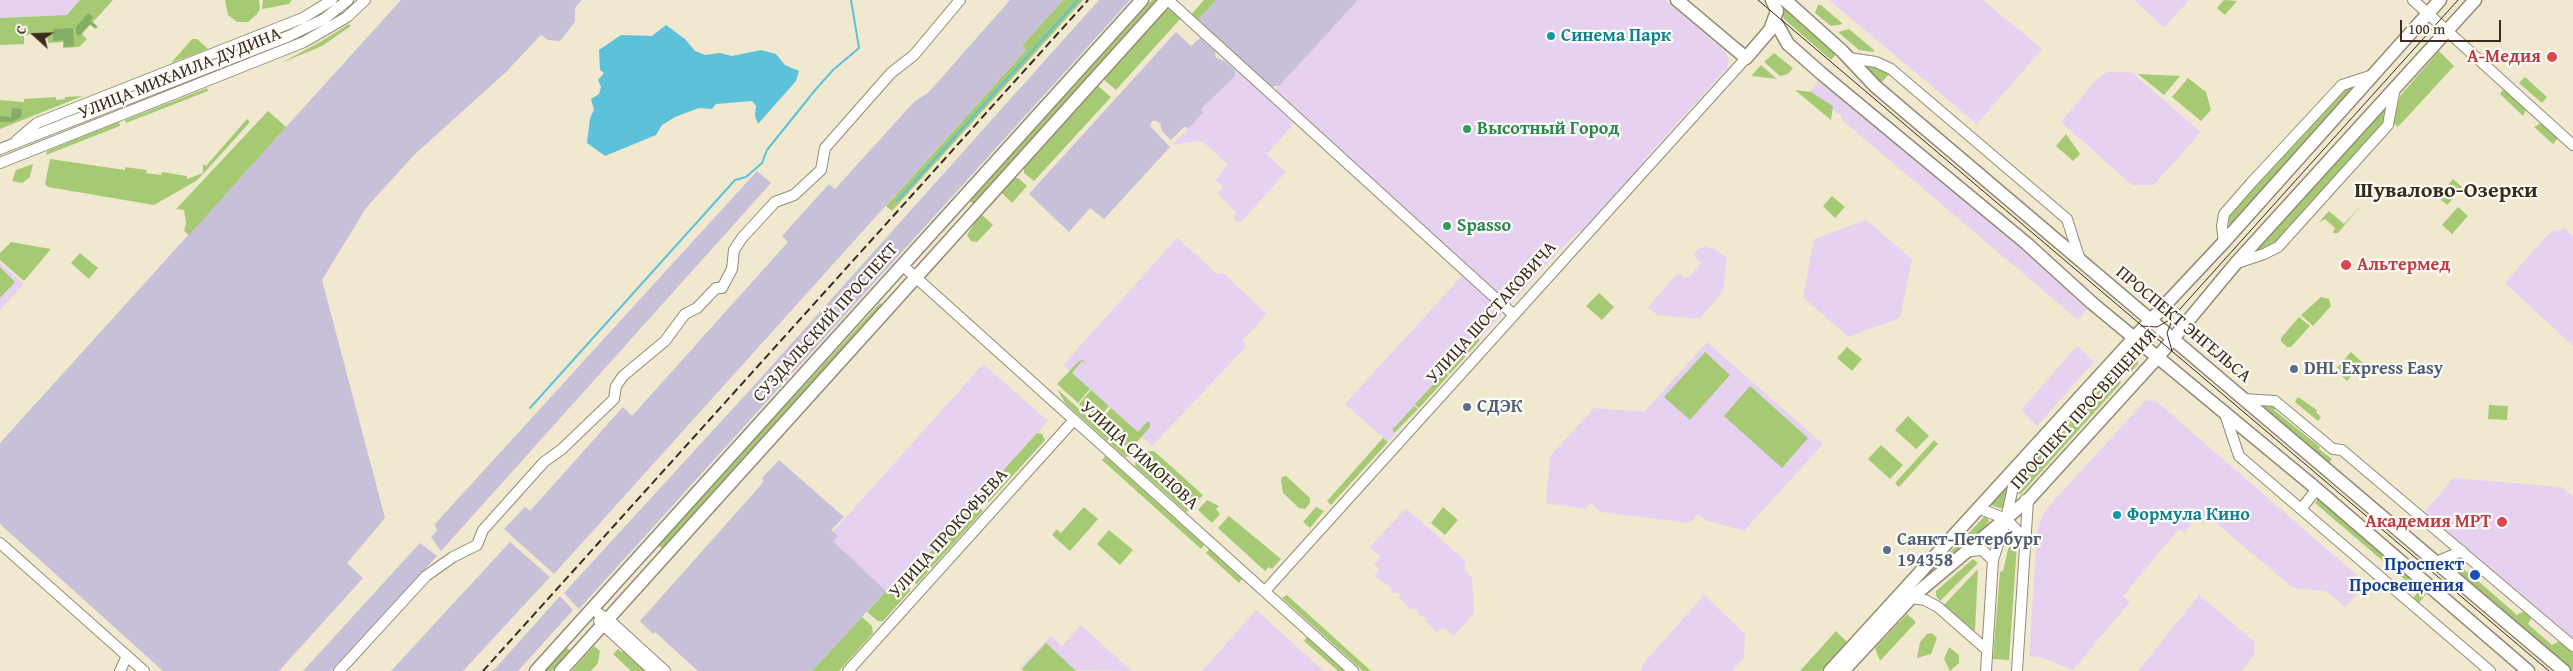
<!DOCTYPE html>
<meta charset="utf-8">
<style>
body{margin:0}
#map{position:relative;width:2573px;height:671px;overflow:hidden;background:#f0e9cf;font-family:"Gentium Book Plus",serif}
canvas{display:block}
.north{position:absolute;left:10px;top:10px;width:50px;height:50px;-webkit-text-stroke:4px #fdfcf7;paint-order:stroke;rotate:290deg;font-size:14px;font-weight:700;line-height:20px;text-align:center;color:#3b2a1e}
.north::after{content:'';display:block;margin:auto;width:18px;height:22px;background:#3b2a1e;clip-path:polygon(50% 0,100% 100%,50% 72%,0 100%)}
.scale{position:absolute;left:2400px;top:20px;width:101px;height:22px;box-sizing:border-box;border:2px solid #3b2a1e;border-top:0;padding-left:6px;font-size:15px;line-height:18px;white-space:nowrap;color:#3b2a1e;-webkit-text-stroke:4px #fdfcf7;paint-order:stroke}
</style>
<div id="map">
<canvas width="2573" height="671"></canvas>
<div class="north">С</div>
<div class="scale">100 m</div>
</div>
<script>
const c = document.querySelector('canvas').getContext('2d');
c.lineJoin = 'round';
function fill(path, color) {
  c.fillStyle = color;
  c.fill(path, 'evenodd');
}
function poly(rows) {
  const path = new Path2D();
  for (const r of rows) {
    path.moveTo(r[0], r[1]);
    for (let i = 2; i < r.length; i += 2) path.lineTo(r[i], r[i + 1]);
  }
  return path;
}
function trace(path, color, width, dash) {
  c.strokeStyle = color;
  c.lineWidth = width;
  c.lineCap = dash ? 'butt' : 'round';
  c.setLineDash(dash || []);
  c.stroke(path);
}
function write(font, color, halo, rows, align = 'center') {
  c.font = font + ' "Gentium Book Plus",serif';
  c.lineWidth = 4.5;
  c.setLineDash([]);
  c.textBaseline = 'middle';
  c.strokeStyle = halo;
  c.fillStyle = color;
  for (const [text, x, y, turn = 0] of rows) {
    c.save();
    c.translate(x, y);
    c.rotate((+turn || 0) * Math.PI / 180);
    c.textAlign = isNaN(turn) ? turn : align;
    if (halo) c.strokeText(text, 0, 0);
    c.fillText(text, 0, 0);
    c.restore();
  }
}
const built = poly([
 [0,0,80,0,67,15,0,18],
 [1356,0,1665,0,1725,51,1729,61,1727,68,1644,160,1642,167,1583,233,1579,231,1553,257,1388,442,1345,404,1470,267,1274,91],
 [1829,0,1983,0,2042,49,1977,124],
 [2134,0,2189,0,2164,28],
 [1238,70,1293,122,1290,124,1292,126,1267,154,1286,172,1241,222,1236,221,1234,217,1237,213,1217,193,1223,187,1215,180,1228,165,1202,141,1172,145,1202,114,1201,109,1235,76],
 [2107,72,2131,72,2201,132,2154,185,2132,185,2061,122,2096,80],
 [1818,81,1870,120,2048,269,2088,308,2078,320,1842,120,1841,115,1809,94],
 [1866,220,1912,259,1900,318,1848,337,1803,297,1814,239],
 [2565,229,2573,236,2573,346,2505,283,2551,231],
 [1177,238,1219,275,1222,272,1267,314,1243,340,1246,347,1152,446,1063,365],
 [1706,245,1710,249,1713,247,1727,258,1723,291,1700,319,1657,315,1648,307,1678,273,1685,278,1689,277,1701,263,1693,255,1701,247,1704,248],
 [0,263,24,284,0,310],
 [1707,342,1823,444,1744,531,1705,520,1698,514,1690,523,1601,512,1591,503,1585,509,1546,503,1550,456,1594,408,1644,412],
 [2077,346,2094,362,2037,426,2021,410],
 [983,364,1048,421,903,581,899,577,886,591,833,541,833,532],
 [2155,400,2367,584,2345,607,2326,591,2293,588,2209,517,2203,523,2196,518,2184,533,2179,529,2123,596,2130,602,2073,670,2043,658,2029,656,2037,533,2041,519,2048,507,2145,401],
 [2453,478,2562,487,2573,497,2573,639,2424,513],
 [1406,508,1465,561,1465,570,1472,577,1474,613,1454,636,1443,627,1437,632,1425,621,1427,619,1417,614,1418,612,1414,608,1412,610,1399,598,1401,596,1396,592,1394,594,1391,590,1392,588,1374,576,1379,570,1374,565,1381,557,1370,547],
 [1704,595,1745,634,1744,658,1732,671,1641,671,1643,664],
 [2199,595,2255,642,2254,655,2241,671,2138,671],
 [1256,610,1304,653,1324,671,1202,671],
 [1081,625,1132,671,1019,669,1051,636,1062,646]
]);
const industrial = poly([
 [401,0,582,0,575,8,575,22,560,41,548,40,541,35,506,72,414,155,366,208,322,280,385,518,347,563,363,578,279,671,163,671,0,524,0,443],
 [1010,0,1063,0,1022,46,1026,50,554,574,504,529,525,507,530,511,623,407,632,416,788,242,782,236,829,184,835,189,914,102,929,92],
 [1099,0,1130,0,579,609,564,593,749,391],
 [1216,0,1356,0,1357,1,1279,86,1269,87,1196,22],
 [1176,32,1191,46,1200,38,1215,51,1216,58,1225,61,1236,71,1235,76,1201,109,1203,113,1189,128,1184,127,1171,140,1162,131,1160,123,1156,121,1152,121,1150,126,1170,147,1104,219,1090,208,1069,232,1029,194],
 [757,171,771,183,441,551,431,537,437,531,435,524],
 [779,460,844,517,831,530,838,536,833,541,886,591,812,671,698,671,655,632,653,634,640,621,760,486,764,480,762,478],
 [510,542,550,577,463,671,391,671],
 [420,543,437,556,331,671,303,671],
 [560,596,573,610,518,671,493,671]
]);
const green = poly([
 [80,0,113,0,93,22,98,27,96,29,90,25,82,34,87,39,79,47,63,48,63,42,48,43,47,33,24,35,24,44,0,45,0,18,67,15],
 [225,0,259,0,260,9,257,14,248,22,237,22,228,15],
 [263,0,292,0,289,4,262,9],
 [1063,0,1083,0,892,211,886,206,1026,50,1022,46],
 [1152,0,1158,0,973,204,970,201],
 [1204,0,1216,0,1196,22,1190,16],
 [2224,0,2237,1,2225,15,2217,8],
 [1779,2,1837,53,1831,60,1784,19],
 [1818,5,1821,5,1843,24,1831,26,1815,13],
 [1170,9,1181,18,1116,90,1103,79,1166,10],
 [349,24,351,26,322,46,281,63,320,42],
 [1849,29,1874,50,1874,52,1859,50,1838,32],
 [192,39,197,39,208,49,171,63],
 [2439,51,2454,66,2398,127,2393,123,2400,96],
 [1774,53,1793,68,1788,74,1780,76,1764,62],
 [1866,63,1891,72,1880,84,1864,65],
 [1761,65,1777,79,1751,76],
 [2138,74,2180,76,2164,95],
 [2525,77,2547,97,2542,103,2519,83],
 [2188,78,2206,92,2211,110,2201,121,2172,97],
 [2360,81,2229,228,2228,213,2344,87],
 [1098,86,1111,97,1034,181,1024,173,1024,168],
 [207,88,208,91,126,123,125,120],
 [2504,89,2526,110,2523,116,2500,94],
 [1795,90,1811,92,1833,106,1831,120],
 [83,96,0,129,0,100,24,102,24,99,56,97,56,100,65,99,65,97],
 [2387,104,2386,124,2276,245,2253,253],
 [268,111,286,127,189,235,184,231,186,223,184,210,176,209],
 [247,119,250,122,204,173,196,181,154,205,48,187,45,184,50,159,125,170,125,167,147,170,146,173,161,175,162,172,187,176,187,179,203,173,203,164,206,166],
 [119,122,120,126,46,155,47,151],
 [2541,123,2558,138,2553,144,2534,127],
 [2066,134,2080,154,2073,161,2056,146],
 [33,164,30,177,22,183,12,181,16,170],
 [1014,178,1018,178,1027,186,1012,203,1001,192],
 [2453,179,2463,188,2447,205,2438,197],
 [1832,196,1845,207,1835,218,1823,206],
 [996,197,997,199,982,215,993,225,977,242,971,241,967,235,980,215],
 [2362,204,2338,233,2333,233,2335,228,2325,219,2319,222,2329,211,2344,224],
 [2458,207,2468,216,2452,234,2442,225],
 [11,242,51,249,24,281,0,260,0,253],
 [80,253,98,268,89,279,71,263],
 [0,267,15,282,0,298],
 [1599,293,1614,307,1602,320,1586,306],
 [2321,297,2329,299,2331,306,2313,326,2301,315],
 [880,303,883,306,663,549,657,545],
 [2299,317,2310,326,2291,347,2287,347,2281,341,2281,338],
 [1476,337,1480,340,1450,374,1446,370],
 [1847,347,1862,359,1852,371,1837,358],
 [1705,352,1730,375,1690,420,1664,397],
 [2351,352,2363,363,2347,381,2335,370],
 [2127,354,2132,354,2138,360,2138,364,2131,372,2120,363],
 [1083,360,1086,365,1082,361,1072,373,1090,389,1078,403,1057,384,1079,361],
 [1445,372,1449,375,1419,408,1415,404],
 [2114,374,2119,376,2121,383,2021,494,2017,494,2016,492,2024,471],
 [1750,386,1808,438,1782,468,1724,416],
 [1057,389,1131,456,1125,457,1065,403],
 [1091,390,1109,406,1097,420,1079,404],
 [2298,397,2317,410,2316,412,2321,417,2318,421,2295,402],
 [2264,405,2276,407,2274,410,2320,447,2319,449,2332,459,2327,465,2262,409],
 [2489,405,2508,406,2507,420,2488,419],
 [1414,406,1418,409,1394,433,1392,427,1394,428],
 [1111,408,1138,432,1148,421,1150,423,1150,427,1130,450,1099,422],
 [1908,416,1929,436,1916,449,1895,430],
 [1037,433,1042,434,1045,440,989,502,986,501,981,495],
 [1383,438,1388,442,1331,505,1327,501],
 [1934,440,1938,444,1899,487,1895,483],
 [1881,445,1903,465,1890,479,1868,459],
 [1154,451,1203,495,1193,506,1139,457,1143,452],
 [1105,456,1204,545,1201,549,1102,460],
 [1136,461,1190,509,1188,511,1186,512,1135,466],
 [1286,476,1310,498,1310,503,1305,509,1299,508,1283,493,1281,481,1282,477],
 [2010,483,2003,509,1993,506,1991,504],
 [2318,499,2428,592,2418,604,2413,599,2418,591,2315,503],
 [1207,500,1219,506,1216,509,1220,514,1212,523,1198,510],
 [976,502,983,511,917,584,913,582,907,577],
 [1084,507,1098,519,1070,551,1052,535,1057,529,1061,533],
 [1316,507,1324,511,1310,528,1303,522],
 [1443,507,1458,520,1445,535,1431,523],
 [1229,516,1281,559,1272,569,1269,567,1265,571,1218,528],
 [1985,516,1989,520,1986,528,1921,582],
 [1109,530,1133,550,1120,565,1097,544],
 [2017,544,2009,660,1993,659,2000,572,2003,571,2009,545],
 [1209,549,1242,579,1239,583,1206,553],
 [1973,559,1978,563,1940,601,1936,596,1936,591],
 [2463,559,2461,567,2472,576,2478,572,2480,575,2477,580,2517,615,2524,611,2531,618,2528,624,2552,645,2559,641,2573,653,2573,671,2570,671,2453,572],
 [1978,569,1975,630,1972,631,1942,607],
 [899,577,910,587,910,591,883,621,878,621,867,612],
 [1287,595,1371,671,1363,671,1282,598],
 [1907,614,1916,622,1880,661,1875,648],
 [862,617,872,626,873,633,839,671,812,671],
 [1836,631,1847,642,1821,671,1800,671],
 [1932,633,1937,638,1931,654,1917,658,1920,642,1927,634],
 [1307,637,1344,671,1338,671,1304,641],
 [1046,643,1076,671,1024,671,1022,669],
 [594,646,600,651,598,663,591,671,572,671],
 [566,647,570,651,552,671,544,671],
 [1949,647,1959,655,1959,663,1950,671,1944,659],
 [618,649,622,652,625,649,649,671,631,671,613,654]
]);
const forest = poly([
 [88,13,93,17,90,21,97,26,95,28,90,24,79,36,76,33,76,27],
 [73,28,74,46,64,47,64,40,53,41,53,29],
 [12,108,22,109,21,117,12,122,0,122,0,116,11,117]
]);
const water = poly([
 [666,25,685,39,695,51,705,55,720,53,732,56,761,50,776,54,785,65,799,71,796,81,758,124,755,116,756,106,752,101,716,104,712,109,699,108,675,117,662,125,656,135,605,156,587,143,590,118,594,110,591,99,599,94,601,87,598,80,604,73,600,70,599,50,621,35,652,36]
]);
const stream = poly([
 [897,201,1078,0],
 [530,408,735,180,746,177,762,163,767,150,816,89,833,70,859,48,851,0]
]);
const minor = poly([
 [1168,0,1514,315],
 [2413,0,2573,145],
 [1849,58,1876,62,1891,69,2067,219,2080,260],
 [17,140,37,123,303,18,332,0],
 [0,149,289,36,324,19,348,0],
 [0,163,304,42,347,17,365,0],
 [2224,242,2222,226,2224,214,2252,182,2342,85,2373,75],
 [2237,263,2264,254,2278,247,2388,125,2395,87],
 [902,265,1353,671],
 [2243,399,2275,401,2333,449,2342,450,2573,646],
 [2224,411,2239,456,2490,671],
 [1978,508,2006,519,2025,539],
 [2301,509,2317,489],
 [0,543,144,671],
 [1970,551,1982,550,1993,560],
 [2436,562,2462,551],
 [1265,591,1746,58],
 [1911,598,1925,600,1938,607,1987,650],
 [591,609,608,619,665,671],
 [599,621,653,671],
 [120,671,127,656],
 [339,671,426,576,453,557,477,545,483,530,544,462,562,449,614,399,616,386,623,376,665,341,685,314,697,308,716,288,722,288,732,269,734,250,742,238,775,202,794,195,821,170,825,148,891,73,914,55,960,0],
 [848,671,1074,420],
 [1986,671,1993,560,2006,519,2018,464],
 [2017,671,2028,500,2025,500]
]);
const major = poly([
 [1677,0,1746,58],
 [1785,0,1842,51,1875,86,2564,671],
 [1774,19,1788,44,1822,74,2026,243,2092,303,2312,485,2528,671],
 [1746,58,1770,30,1777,11,1772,0],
 [536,671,1142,0],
 [561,671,1166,0],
 [1830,671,2134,338,2224,242,2440,0],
 [1843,671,1911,598,2028,500,2157,358,2236,263,2475,0]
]);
const tram = poly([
 [1758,0,2549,671],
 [2141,326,2157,327,2171,319,2458,0],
 [2172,351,2167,333,2173,318]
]);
const rail = poly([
 [483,671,1088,0]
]);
const markers = [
 [1551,36,5,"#0f9aa8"],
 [2552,57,6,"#e0444e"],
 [1467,129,5,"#2e9e5b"],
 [1447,226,5,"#2e9e5b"],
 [2346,265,6,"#e0444e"],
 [2294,369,5,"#5c6f8a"],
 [1467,407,5,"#5c6f8a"],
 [2117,515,5,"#0f9aa8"],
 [2502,522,6,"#e0444e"],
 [1887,550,5,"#5c6f8a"],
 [2475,575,6,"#1a4fb4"]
];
const cultureNames = [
 ["Синема Парк",1561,36],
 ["Формула Кино",2127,515]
];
const healthNames = [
 ["А-Медия",2541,57],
 ["Альтермед",2357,265,"left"],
 ["Академия МРТ",2491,522]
];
const streetNames = [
 ["УЛИЦА МИХАИЛА ДУДИНА",180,74,-22],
 ["УЛИЦА ШОСТАКОВИЧА",1492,313,-48],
 ["СУЗДАЛЬСКИЙ ПРОСПЕКТ",826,323,-48],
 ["ПРОСПЕКТ ЭНГЕЛЬСА",2183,325,40],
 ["ПРОСПЕКТ ПРОСВЕЩЕНИЯ",2084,410,-48],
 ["УЛИЦА СИМОНОВА",1139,456,42],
 ["УЛИЦА ПРОКОФЬЕВА",949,534,-48]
];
const leisureNames = [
 ["Высотный Город",1477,129],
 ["Spasso",1457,226]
];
const serviceNames = [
 ["DHL Express Easy",2304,369],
 ["СДЭК",1477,407],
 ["Санкт-Петербург",1897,540],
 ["194358",1897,561]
];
const transitNames = [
 ["Проспект",2464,565],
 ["Просвещения",2464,586]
];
const districtNames = [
 ["Шувалово-Озерки",2446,191]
];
fill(built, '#e6d2f0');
fill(industrial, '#c8bfd8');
fill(green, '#a6ca74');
fill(forest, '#84ae66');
fill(water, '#5ec1dc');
trace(stream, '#5ec1dc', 2);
trace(minor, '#968a76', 12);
trace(major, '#968a76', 15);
trace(minor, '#fff', 10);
trace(major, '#fff', 12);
trace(tram, '#3b2a1e', 1);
trace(rail, '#3b2a1e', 2, [8, 4]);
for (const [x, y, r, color] of markers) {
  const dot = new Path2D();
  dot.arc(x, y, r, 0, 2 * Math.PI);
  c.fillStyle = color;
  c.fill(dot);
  trace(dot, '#fdfcf7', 2);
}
write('bold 18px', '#0d838f', '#fdfcf7', cultureNames, 'left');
write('bold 18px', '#be3a42', '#fdfcf7', healthNames, 'right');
write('18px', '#3b2a1e', '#fdfcf7', streetNames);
write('bold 18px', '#27864d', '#fdfcf7', leisureNames, 'left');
write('bold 18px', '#4e5e75', '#fdfcf7', serviceNames, 'left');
write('bold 18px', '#164399', '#fdfcf7', transitNames, 'right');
write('bold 22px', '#3b2a1e', '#fdfcf7', districtNames);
</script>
